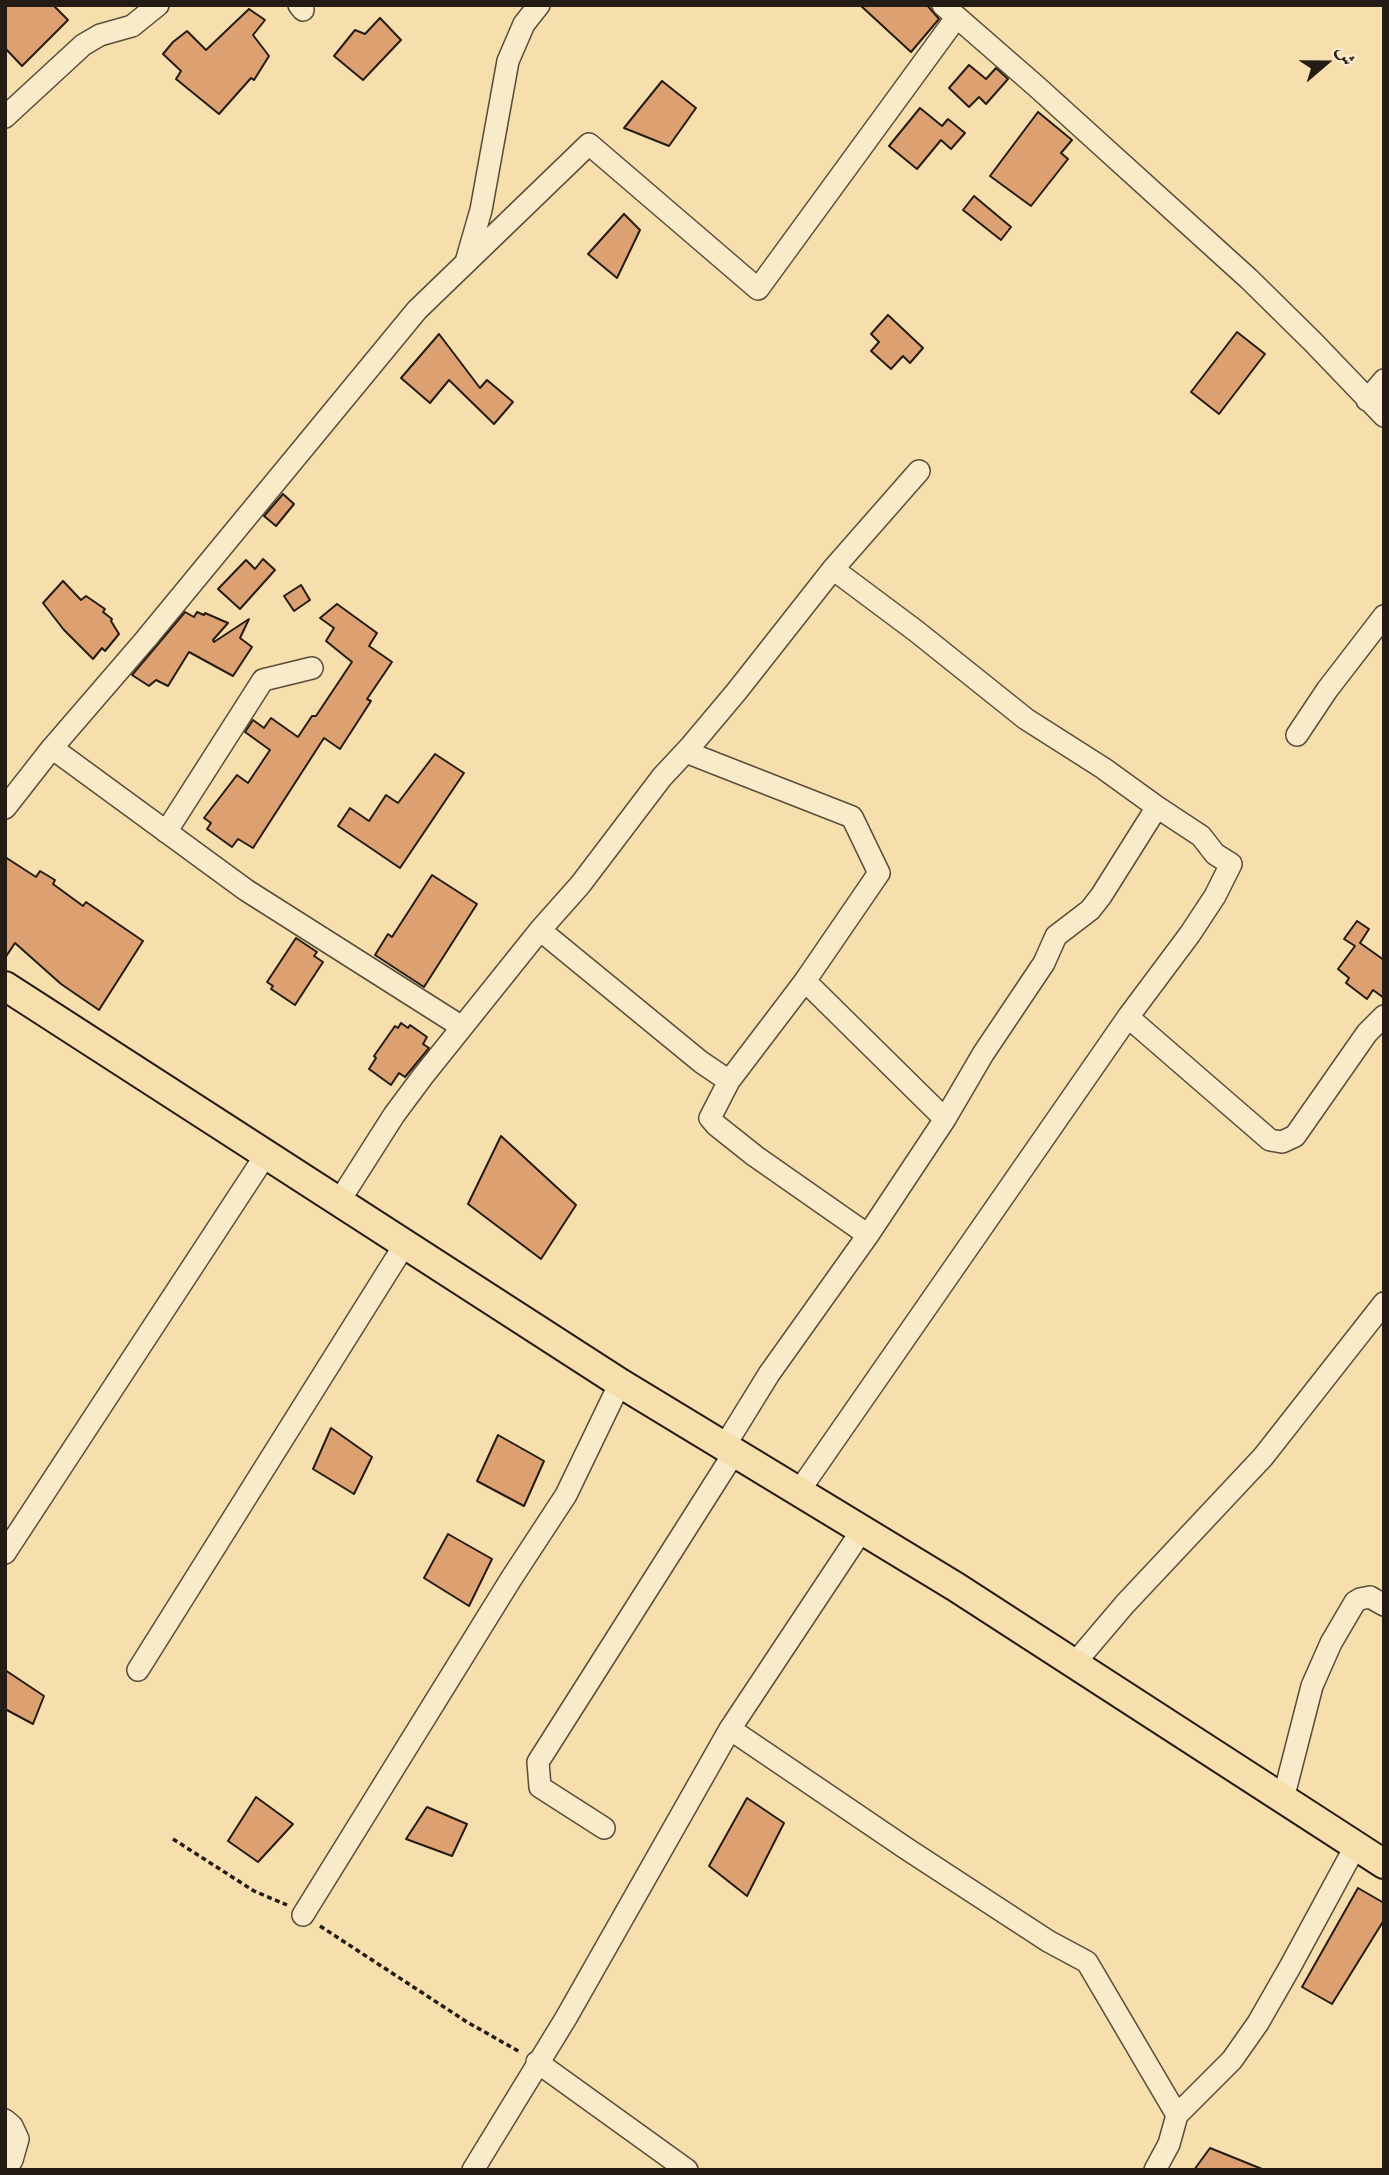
<!DOCTYPE html>
<meta charset="utf-8">
<style>
body{margin:0}
#map{position:relative;width:1389px;height:2175px;overflow:hidden;background:#f6dfac;font-family:"IM FELL Great Primer",Amiri,serif}
canvas{display:block}
.frame{position:absolute;inset:0;border:7px solid #241c14;pointer-events:none}
.north{position:absolute;left:1291px;top:28px;width:70px;height:70px;-webkit-text-stroke:5px #f9eac9;paint-order:stroke;rotate:70deg;font-size:19px;font-weight:700;line-height:28px;text-align:center;color:#241c14}
.north::after{content:'';display:block;margin:auto;width:24px;height:32px;background:#241c14;clip-path:polygon(50% 0,100% 100%,50% 72%,0 100%)}
</style>
<div id="map">
<canvas width="1389" height="2175"></canvas>
<div class="frame"></div>
<div class="north">ش</div>
</div>
<script>
const c = document.querySelector('canvas').getContext('2d');
c.lineJoin = 'round';
function fill(path, color) {
  c.fillStyle = color;
  c.fill(path, 'evenodd');
}
function poly(rows) {
  const path = new Path2D();
  for (const r of rows) {
    path.moveTo(r[0], r[1]);
    for (let i = 2; i < r.length; i += 2) path.lineTo(r[i], r[i + 1]);
  }
  return path;
}
function trace(path, color, width, dash) {
  c.strokeStyle = color;
  c.lineWidth = width;
  c.lineCap = dash ? 'butt' : 'round';
  c.setLineDash(dash || []);
  c.stroke(path);
}
const building = poly([
 [5,5,53,5,68,20,22,66,5,48,5,5],
 [860,5,927,5,939,19,911,52,860,5],
 [249,9,265,20,253,35,269,56,254,80,251,78,219,114,176,79,181,71,163,54,173,42,187,31,206,50,249,9],
 [380,18,401,40,363,80,334,56,355,30,365,34,380,18],
 [969,65,986,79,996,68,1008,79,986,104,979,97,969,107,949,88,969,65],
 [662,81,696,108,669,146,624,128,662,81],
 [920,108,942,126,948,119,965,133,951,149,941,140,917,169,889,146,920,108],
 [1038,112,1072,140,1061,153,1068,159,1031,206,990,176,1038,112],
 [974,196,1011,227,1001,240,963,210,974,196],
 [624,214,640,230,617,278,588,254,624,214],
 [888,315,923,348,910,363,903,356,891,369,871,351,879,342,871,334,888,315],
 [1237,332,1265,354,1219,414,1191,392,1237,332],
 [439,334,480,388,487,380,513,402,494,424,449,380,430,403,401,378,439,334],
 [283,494,294,504,276,526,264,516,283,494],
 [263,559,275,570,240,609,218,589,246,560,255,569,263,559],
 [63,581,81,600,86,596,105,609,103,612,112,619,111,621,119,634,105,651,102,648,93,659,64,630,43,603,63,581],
 [301,585,310,600,294,611,284,596,301,585],
 [337,604,377,633,369,646,392,662,367,699,371,701,340,749,324,738,253,848,238,839,232,847,207,829,211,823,204,818,237,775,248,783,270,750,245,732,253,720,264,728,271,718,298,737,312,716,316,716,352,662,326,641,334,628,320,618,337,604],
 [185,612,194,617,197,612,204,615,205,613,228,623,213,640,214,642,249,619,240,638,252,647,233,676,189,652,168,686,156,680,149,686,132,675,185,612],
 [435,754,464,773,400,868,338,826,350,808,369,821,386,795,398,803,435,754],
 [5,857,36,877,40,871,55,880,53,884,83,906,86,902,143,941,99,1010,61,984,15,943,5,958,5,857],
 [432,875,477,904,424,987,375,955,388,934,392,937,432,875],
 [1357,921,1369,929,1360,943,1384,960,1384,998,1373,990,1367,999,1346,983,1349,978,1338,969,1355,946,1344,939,1357,921],
 [296,938,317,952,314,956,323,962,295,1005,271,989,273,986,267,982,296,938],
 [401,1023,408,1028,410,1025,427,1037,423,1044,429,1048,405,1077,399,1073,391,1085,369,1069,376,1058,374,1056,395,1026,398,1028,401,1023],
 [501,1136,576,1205,541,1259,468,1204,501,1136],
 [331,1428,372,1457,354,1494,313,1469,331,1428],
 [498,1435,544,1461,524,1506,477,1481,498,1435],
 [448,1534,492,1559,469,1606,424,1578,448,1534],
 [5,1670,44,1696,33,1724,5,1709,5,1670],
 [256,1797,293,1824,258,1862,228,1841,256,1797],
 [747,1798,784,1823,747,1896,709,1866,747,1798],
 [427,1807,467,1824,452,1856,406,1839,427,1807],
 [1358,1888,1384,1903,1384,1920,1332,2004,1302,1987,1358,1888],
 [1210,2148,1262,2169,1262,2170,1194,2170,1210,2148]
]);
const path = poly([
 [173,1839,254,1891,287,1905],
 [320,1926,467,2022,520,2052]
]);
const minor = poly([
 [299,5,303,10],
 [943,5,1036,86,1249,279,1313,342,1384,416],
 [5,117,83,45,100,35,132,26,158,5],
 [466,262,481,210,508,61,524,24,539,5],
 [1367,400,1384,380],
 [1297,735,1327,690,1384,616],
 [52,748,246,890,462,1027],
 [686,752,852,817,879,873,805,981,729,1081,710,1118,716,1125,755,1156,868,1235],
 [5,808,52,748,146,639,417,310,589,144,758,289,956,18],
 [166,832,263,680,312,668],
 [540,930,701,1062,729,1081],
 [805,981,945,1119],
 [1128,1017,1270,1140,1282,1142,1295,1136,1367,1033,1384,1016],
 [338,1203,394,1115,423,1076,540,930,580,885,662,777,690,747,737,691,833,569,919,471],
 [724,1447,769,1374,868,1235,945,1119,983,1054,1044,963,1056,936,1090,910,1101,896,1157,807,1103,768,1026,719,916,631,833,569],
 [799,1491,1128,1017,1190,934,1215,896,1231,864,1215,854,1201,836,1157,807],
 [5,1553,265,1156],
 [1074,1664,1125,1604,1263,1457,1384,1303],
 [138,1670,405,1244],
 [730,1729,907,1849,1048,1941,1087,1962,1177,2115],
 [1283,1799,1312,1686,1331,1643,1355,1602,1360,1599,1370,1597,1384,1605],
 [604,1828,540,1787,538,1762,734,1453],
 [303,1915,511,1579,566,1495,620,1383],
 [537,2062,687,2170],
 [5,2120,12,2126,18,2139,12,2160,5,2170],
 [473,2170,566,2018,730,1729,862,1530],
 [1155,2170,1169,2144,1177,2115,1232,2060,1258,2023,1290,1967,1355,1847]
]);
const major = poly([
 [5,986,620,1383,956,1587,1384,1864]
]);
fill(building, '#dda171');
trace(building, '#241c14', 2);
trace(minor, '#584d3a', 24);
trace(major, '#241c14', 32);
trace(path, '#241c14', 3.5, [5, 3.5]);
trace(minor, '#f9eac9', 21);
trace(major, '#f6dfac', 28);
</script>
